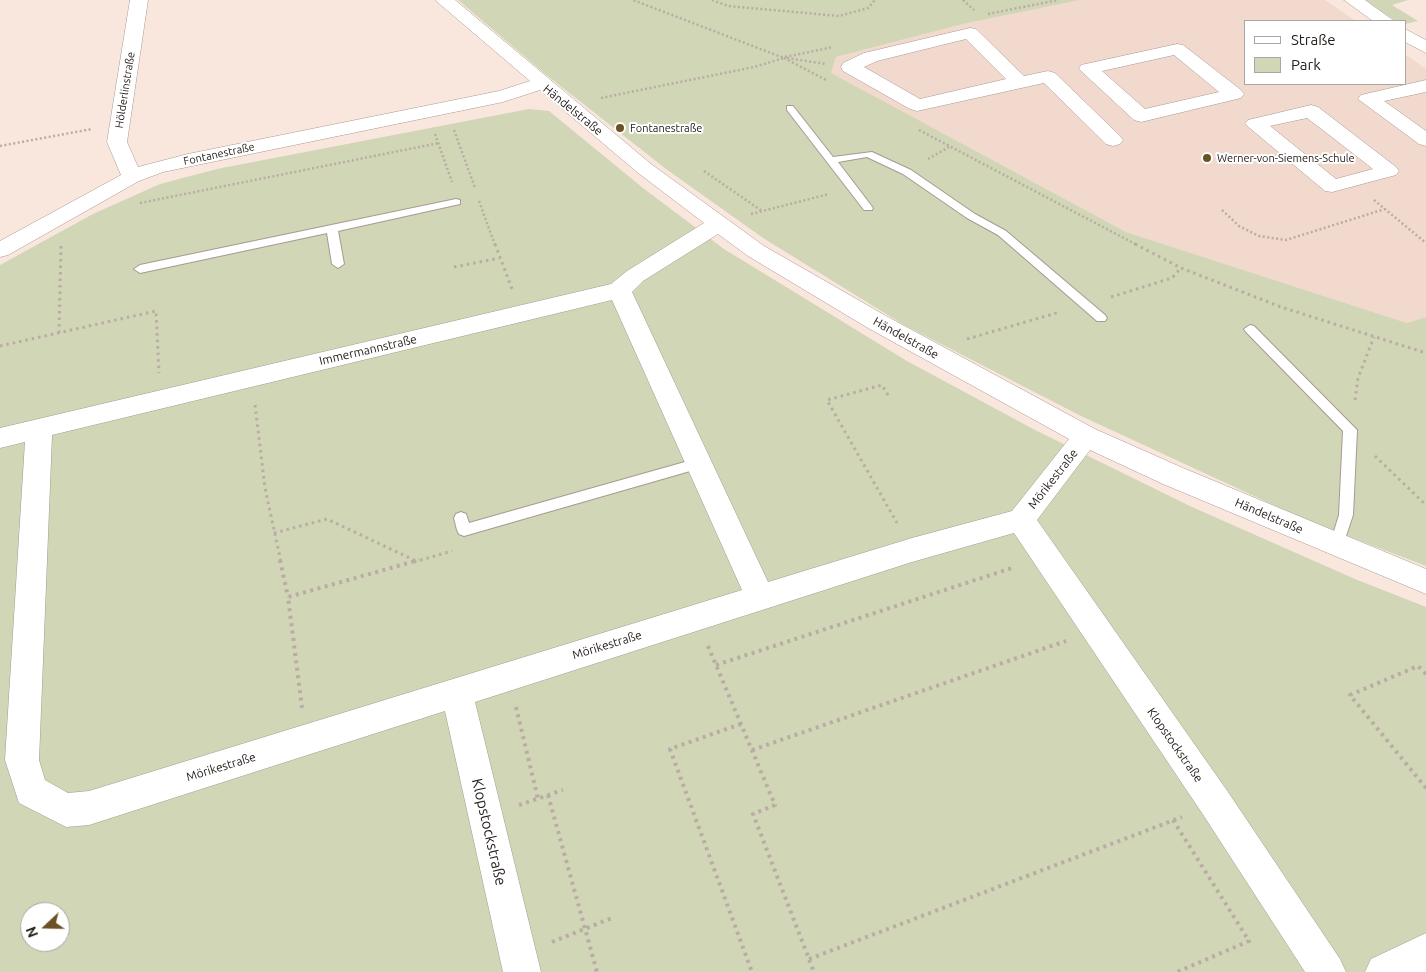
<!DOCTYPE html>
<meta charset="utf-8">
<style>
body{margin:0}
#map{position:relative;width:1426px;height:972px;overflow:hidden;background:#f9e7de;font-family:Ubuntu,sans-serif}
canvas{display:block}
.legend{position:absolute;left:1244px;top:20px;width:162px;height:65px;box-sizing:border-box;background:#fff;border:1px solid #a9a6a5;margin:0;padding:6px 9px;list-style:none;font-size:15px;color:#28211e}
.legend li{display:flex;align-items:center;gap:10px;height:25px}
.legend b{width:25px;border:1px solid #a9a6a5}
.north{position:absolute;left:20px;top:902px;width:50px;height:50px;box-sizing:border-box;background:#fff;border:1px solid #a9a6a5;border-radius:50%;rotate:249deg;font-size:14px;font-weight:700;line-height:20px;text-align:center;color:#28211e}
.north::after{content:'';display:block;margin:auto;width:18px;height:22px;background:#6a5223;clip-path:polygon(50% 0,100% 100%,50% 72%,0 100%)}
</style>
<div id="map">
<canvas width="1426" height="972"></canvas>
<ul class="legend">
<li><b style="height:6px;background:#fff"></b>Straße</li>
<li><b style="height:14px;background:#d0d6b6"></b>Park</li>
</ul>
<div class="north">N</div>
</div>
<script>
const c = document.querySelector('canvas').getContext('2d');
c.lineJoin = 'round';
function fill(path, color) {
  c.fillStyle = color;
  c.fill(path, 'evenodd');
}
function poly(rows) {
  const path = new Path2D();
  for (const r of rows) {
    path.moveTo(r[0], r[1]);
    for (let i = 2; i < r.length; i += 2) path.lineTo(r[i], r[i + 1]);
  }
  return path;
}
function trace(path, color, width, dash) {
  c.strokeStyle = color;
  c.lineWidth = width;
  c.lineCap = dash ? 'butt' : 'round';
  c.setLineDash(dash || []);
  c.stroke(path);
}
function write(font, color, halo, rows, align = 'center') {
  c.font = font + ' Ubuntu,sans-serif';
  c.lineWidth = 4;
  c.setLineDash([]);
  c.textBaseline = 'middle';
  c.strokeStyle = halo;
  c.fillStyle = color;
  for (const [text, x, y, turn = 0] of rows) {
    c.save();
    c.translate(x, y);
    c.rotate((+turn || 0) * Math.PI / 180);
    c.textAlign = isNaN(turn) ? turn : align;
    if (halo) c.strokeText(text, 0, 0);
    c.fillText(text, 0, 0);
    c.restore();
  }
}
const built = poly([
 [1080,0,1325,0,1356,21,1245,21,1245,84,1405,84,1405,54,1426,69,1426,317,1407,323,1126,232,830,73,836,57,963,24]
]);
const green = poly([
 [458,0,1080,0,963,24,836,57,831,73,1126,232,1407,323,1426,317,1426,566,1308,521,1081,416,904,325,763,238,666,169,544,73],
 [1363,0,1408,0,1392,5,1418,21,1405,24,1405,21,1396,21],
 [529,109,549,111,643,188,724,249,907,361,1035,430,1192,507,1355,579,1426,607,1426,972,0,972,0,265,93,214,160,184,217,169],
 [30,912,60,912,60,942,30,942]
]);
const pathFar2 = poly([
 [712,0,728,6,839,16,868,8,875,0],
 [963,0,974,10],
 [988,14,1058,0],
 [785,57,833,47],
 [784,58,826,80],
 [787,58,826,64],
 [601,98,754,67,784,58,633,0],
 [454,130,475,188],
 [919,130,1137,245],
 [435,134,452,182],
 [0,146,92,129],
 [928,159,949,147],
 [704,171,762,211],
 [1374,200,1426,243],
 [479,201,495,245],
 [140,203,439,143],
 [1222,210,1239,226,1259,236,1286,240,1385,209],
 [751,214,829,194]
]);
const pathFar1 = poly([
 [495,244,512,289],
 [1135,244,1181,268,1281,307,1426,353],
 [454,267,500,258],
 [1111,297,1172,278,1181,268],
 [59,333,61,245],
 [967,339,1060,312],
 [0,346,156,311,159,373],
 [888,395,882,385,827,400,897,523],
 [1355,400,1358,378,1374,337],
 [255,405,265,488,281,562],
 [1375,456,1426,505],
 [274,533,327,519,416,561],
 [414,562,452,551]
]);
const path = poly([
 [280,560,288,597],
 [708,646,775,805,753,814,814,972],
 [716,665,1015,567],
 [1426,674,1418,666,1350,695,1426,788],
 [516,707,538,799],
 [302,708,288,597,419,560],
 [741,724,670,749,752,972],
 [752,750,1066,641],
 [548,795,597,972],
 [519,805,563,790],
 [1173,820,1249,941,1177,972],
 [552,942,612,918],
 [809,959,1182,817]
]);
const lane = poly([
 [787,106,793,106,833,157,872,152,911,170,975,214,1006,231,1105,315,1107,318,1105,321,1097,321,998,235,967,218,903,174,867,157,838,162,873,208,872,210,864,210,787,110,787,106],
 [456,199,460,200,460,204,338,231,344,264,338,268,332,264,327,233,140,273,134,269,140,265,456,199],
 [1250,325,1254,326,1357,430,1353,515,1342,548,1337,550,1332,548,1330,544,1339,515,1343,431,1246,332,1244,329,1250,325],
 [699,458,706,463,704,467,464,536,459,534,457,530,454,518,456,514,461,512,466,514,469,523,699,458]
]);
const street = poly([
 [130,0,148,0,127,142,138,167,188,154,499,91,530,81,435,0,455,0,651,164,764,246,886,316,1095,429,1183,468,1426,569,1426,594,1163,484,1090,450,1037,520,1228,792,1340,959,1346,972,1305,972,1204,816,1014,533,912,562,475,702,541,972,503,972,445,711,89,825,66,827,19,803,5,760,25,442,0,448,0,428,611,284,627,271,704,223,637,172,540,90,503,102,163,172,139,181,8,255,0,257,0,241,121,175,107,142,130,0],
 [718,234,748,256,868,328,1069,439,1012,511,912,538,768,582,632,292,643,281,718,234],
 [612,300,742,590,89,791,68,793,45,780,39,760,52,435,612,300],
 [1344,0,1365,0,1394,21,1373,21,1344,0],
 [970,28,976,29,1024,76,1048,71,1055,73,1120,136,1123,140,1120,144,1113,146,1106,144,1044,83,917,111,910,109,843,71,841,67,843,63,864,53,970,28],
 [966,39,1006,79,920,99,864,67,877,61,966,39],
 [1405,29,1426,40,1426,53,1405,42,1405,29],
 [1177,44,1183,45,1241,90,1244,94,1241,98,1141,122,1134,120,1079,69,1081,65,1177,44],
 [1174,55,1219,92,1145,109,1102,71,1174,55],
 [1426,80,1426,92,1384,101,1426,131,1426,146,1419,144,1358,99,1361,95,1426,80],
 [1311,105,1318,107,1396,167,1399,171,1396,175,1332,192,1325,191,1245,124,1248,120,1311,105],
 [1307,118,1328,134,1373,169,1336,179,1270,126,1307,118],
 [1426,933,1426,972,1365,972,1371,959,1426,933]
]);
const markers = [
 [620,128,5,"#6a5223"],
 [1207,158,5,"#6a5223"]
];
const farStreetnames = [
 ["Hölderlinstraße",125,90,-81],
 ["Fontanestraße",219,154,-12]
];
const farPoinames = [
 ["Fontanestraße",630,128],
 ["Werner-von-Siemens-Schule",1217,158]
];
const streetNames = [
 ["Händelstraße",573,110,39],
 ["Händelstraße",906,338,29],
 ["Immermannstraße",368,350,-13],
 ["Mörikestraße",1053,479,-52],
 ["Händelstraße",1269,516,23],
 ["Mörikestraße",607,645,-17],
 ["Klopstockstraße",1175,745,55],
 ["Mörikestraße",221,767,-17]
];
const nearStreetnames = [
 ["Klopstockstraße",489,832,77]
];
fill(built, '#f2d9cd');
fill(green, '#d0d6b6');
trace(lane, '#aa9992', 2);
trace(street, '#aa9992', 1);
trace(pathFar2, '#baaca4', 2.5, [2, 2.5]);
trace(pathFar1, '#baaca4', 3, [2.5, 4]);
trace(path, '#baaca4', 4, [3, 4.5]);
fill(lane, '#fff');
fill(street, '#fff');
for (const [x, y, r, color] of markers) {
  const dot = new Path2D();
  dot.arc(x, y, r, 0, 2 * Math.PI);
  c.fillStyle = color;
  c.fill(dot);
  trace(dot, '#fff', 2);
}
write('11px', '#28211e', '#fff', farStreetnames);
write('11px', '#28211e', '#fff', farPoinames, 'left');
write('12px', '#28211e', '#fff', streetNames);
write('15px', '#28211e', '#fff', nearStreetnames);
</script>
